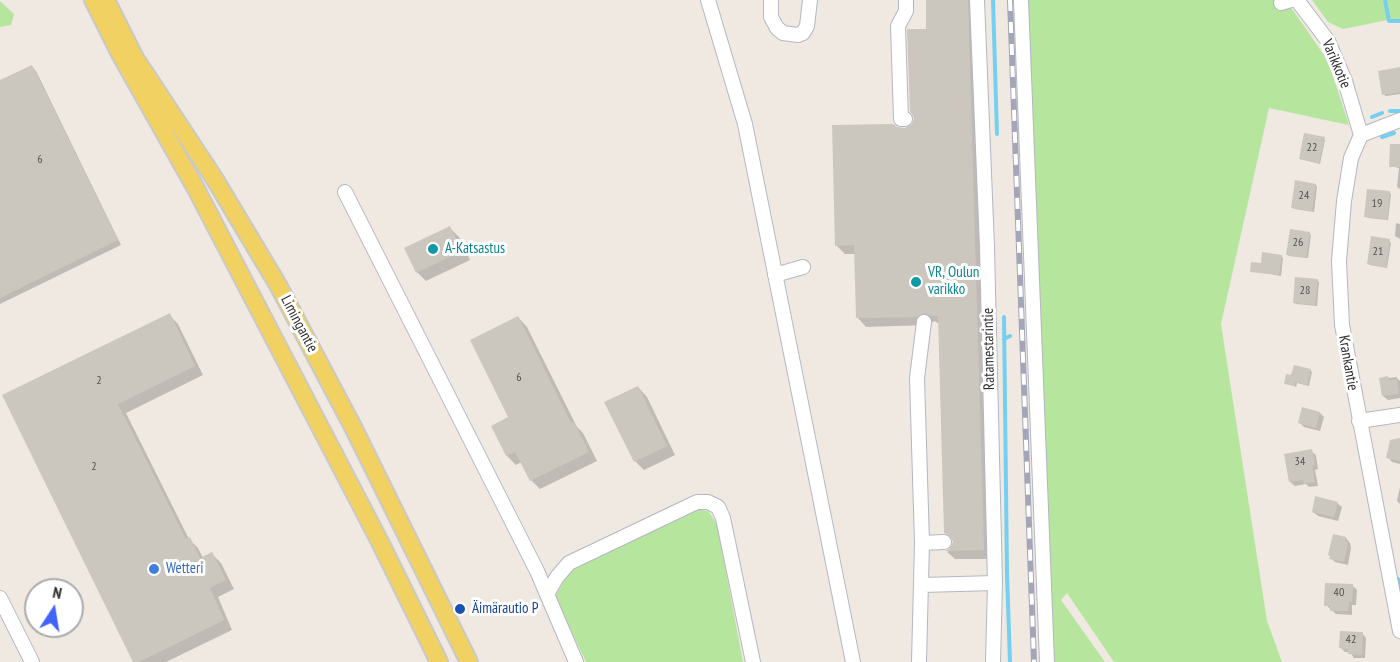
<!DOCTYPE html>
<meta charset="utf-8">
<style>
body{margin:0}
#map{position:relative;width:1400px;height:662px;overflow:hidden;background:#efe9e1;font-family:"PT Sans Narrow",sans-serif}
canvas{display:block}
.north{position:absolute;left:24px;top:578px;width:60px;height:60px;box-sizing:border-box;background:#fff;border:2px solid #ababab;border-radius:50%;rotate:12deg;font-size:16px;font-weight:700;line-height:24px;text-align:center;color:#2e2e2e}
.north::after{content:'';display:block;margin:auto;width:21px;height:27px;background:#4264fb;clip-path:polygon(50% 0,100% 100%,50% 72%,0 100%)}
</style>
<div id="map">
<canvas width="1400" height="662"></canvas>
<div class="north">N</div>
</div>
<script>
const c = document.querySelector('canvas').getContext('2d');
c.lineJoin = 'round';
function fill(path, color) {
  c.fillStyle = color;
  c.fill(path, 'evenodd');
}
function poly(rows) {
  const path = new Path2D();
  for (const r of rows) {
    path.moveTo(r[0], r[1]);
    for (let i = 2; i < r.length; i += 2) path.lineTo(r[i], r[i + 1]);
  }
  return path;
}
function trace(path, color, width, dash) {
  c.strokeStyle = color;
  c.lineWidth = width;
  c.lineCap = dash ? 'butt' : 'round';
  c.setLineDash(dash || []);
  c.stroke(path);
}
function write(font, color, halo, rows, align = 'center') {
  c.font = font + ' "PT Sans Narrow",sans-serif';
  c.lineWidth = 6;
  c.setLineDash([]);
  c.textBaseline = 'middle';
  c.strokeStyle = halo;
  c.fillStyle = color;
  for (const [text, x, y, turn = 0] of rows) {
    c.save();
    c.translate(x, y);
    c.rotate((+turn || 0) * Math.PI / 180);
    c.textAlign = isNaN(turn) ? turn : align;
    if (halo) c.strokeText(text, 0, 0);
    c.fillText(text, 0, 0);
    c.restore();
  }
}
const green = poly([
 [1026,0,1286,0,1328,61,1349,125,1269,108,1221,324,1267,621,1282,662,1114,662,1067,593,1061,600,1105,662,1054,662],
 [1312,0,1400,0,1400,20,1388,20,1343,29,1328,22],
 [0,1,14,14,11,25,0,27],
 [690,509,700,509,709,512,717,524,743,662,586,662,555,597,567,575,576,567]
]);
const shadow = poly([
 [927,0,978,0,992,559,955,559,947,552,950,550,954,541,946,532,939,324,935,321,927,325,866,327,857,317,856,254,845,254,836,245,896,129,905,130,915,124,928,30],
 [32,67,36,71,121,245,0,304,0,82],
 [1400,69,1400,94,1386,96,1384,95],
 [1324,139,1325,140,1320,164,1300,159],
 [1400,146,1400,189,1397,187,1399,168,1391,166],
 [1316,185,1317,187,1314,212,1295,209,1293,208],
 [1389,192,1391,194,1388,220,1368,218,1366,216],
 [1396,223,1400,224,1400,239,1395,236],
 [450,228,459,237,470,260,426,281,417,272],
 [1309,233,1311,235,1308,258,1289,256,1288,254],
 [1389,241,1391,243,1387,268,1370,265,1368,264],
 [1281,256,1283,258,1281,276,1252,271],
 [1317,280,1319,282,1317,306,1296,304,1294,302],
 [169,315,178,324,203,375,126,413,189,539,198,548,203,558,212,554,221,563,234,589,218,597,232,630,166,662,135,662,4,396],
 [518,317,527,327,577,427,583,433,597,461,540,489,531,480,522,462,516,465,507,456],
 [1310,370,1312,372,1309,386,1297,383,1296,387,1285,383,1292,377],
 [1396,377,1400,381,1400,398,1388,400,1383,396,1381,379],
 [638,387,647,397,675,455,644,470,635,461],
 [1320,413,1324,417,1320,431,1304,427,1300,423],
 [1400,440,1400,464,1392,462,1388,457],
 [1311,451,1316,455,1318,469,1315,470,1318,486,1309,487,1306,484,1295,486,1290,482],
 [1400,487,1400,504,1397,501],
 [1337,503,1342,507,1338,521,1318,516,1313,512],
 [1335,536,1346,538,1350,543,1351,548,1348,565,1335,562,1331,558],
 [1352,585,1357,590,1356,605,1352,605,1352,615,1336,614,1326,605],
 [1362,633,1366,638,1365,658,1354,658,1350,652,1345,652,1341,648]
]);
const stream = poly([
 [993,0,997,134],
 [1385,0,1389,21,1400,21],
 [1390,111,1400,111],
 [1372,117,1382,113],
 [1382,137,1394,133],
 [1004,317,1007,574,1010,662],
 [1004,339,1010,336],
 [1398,579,1400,588]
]);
const building = poly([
 [926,0,968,0,984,550,945,551,949,549,953,542,951,537,944,533,938,316,931,316,925,313,917,317,856,318,854,245,835,246,832,125,893,124,897,127,905,128,912,124,914,118,910,111,907,29,926,29],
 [32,65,118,240,0,298,0,80],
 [1400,67,1400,92,1382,95,1378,71],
 [1304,133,1325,137,1319,163,1299,159],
 [1390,144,1400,144,1400,167,1389,167],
 [1295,180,1316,184,1312,211,1291,208],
 [1367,189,1390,191,1387,219,1364,217],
 [450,226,462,251,416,273,404,248],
 [1290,229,1310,232,1306,258,1286,255],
 [1371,236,1390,239,1386,267,1367,264],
 [1262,252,1282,255,1279,275,1250,272,1251,262,1261,263],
 [1295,277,1318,279,1315,305,1293,303],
 [170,313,195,366,118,404,186,539,190,537,200,558,212,552,226,580,210,588,224,620,139,662,133,662,2,395],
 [518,316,571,423,574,422,589,452,530,481,515,452,506,456,491,426,508,417,470,340],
 [1294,365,1311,369,1307,385,1295,382,1295,386,1284,384,1286,374,1291,375],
 [1388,376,1389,380,1397,379,1399,394,1382,396,1379,378],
 [638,386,667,446,634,462,604,402],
 [1302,407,1320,412,1316,428,1298,423],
 [1400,438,1400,461,1386,458,1390,440],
 [1312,449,1315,465,1312,466,1315,482,1304,484,1303,480,1289,482,1284,454],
 [1315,496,1338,502,1334,517,1312,512],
 [1333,534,1346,537,1345,542,1348,542,1344,562,1329,559,1330,556,1328,555],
 [1325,583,1353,584,1352,602,1349,602,1348,611,1330,611,1330,606,1324,606],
 [1340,631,1363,632,1362,655,1348,654,1348,649,1339,648]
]);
const minor = poly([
 [708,0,745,124,853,662],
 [771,0,771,17,777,28,783,33,798,35,803,33,807,26,810,0],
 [977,0,987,247,995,583,993,662],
 [1021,0,1047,662],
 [1297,0,1328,41,1345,81,1361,135],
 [1281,3,1291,0],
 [905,119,901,119,898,26,906,11,906,0],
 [1400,120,1361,135,1351,158,1344,201,1339,261,1342,325,1400,631],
 [345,192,537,571,576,662],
 [775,275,803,267],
 [1359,421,1400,415],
 [922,543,944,542],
 [922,585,995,583],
 [547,594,557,577,569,563,697,502,708,502,718,507,723,518,753,662],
 [0,598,32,662],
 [919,662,922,543,917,378,924,322]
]);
const major = poly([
 [93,0,119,52,195,187,380,542,439,662],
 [106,0,135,58,214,178,278,285,353,427,469,662]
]);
const rail = poly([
 [1010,0,1034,662]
]);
const markers = [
 [433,249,6,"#0f9aa8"],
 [916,282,6,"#0f9aa8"],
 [154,569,6,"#3f7fe0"],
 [460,609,6,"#1a4fb4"]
];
const numberNames = [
 ["22",1312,148],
 ["6",40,160],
 ["24",1304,196],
 ["19",1377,204],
 ["26",1298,243],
 ["21",1378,252],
 ["28",1305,291],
 ["6",519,378],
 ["2",99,381],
 ["34",1300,462],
 ["2",94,467],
 ["40",1339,593],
 ["42",1351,640]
];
const streetNames = [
 ["Varikkotie",1336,64,67],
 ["Limingantie",299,324,62],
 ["Ratamestarintie",989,349,-91],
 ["Krankantie",1348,363,80]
];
const cultureNames = [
 ["A-Katsastus",445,249],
 ["VR, Oulun",928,273],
 ["varikko",928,290]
];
const shopNames = [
 ["Wetteri",166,569]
];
const transitNames = [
 ["Äimärautio P",472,609]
];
fill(green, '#b6e59e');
fill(shadow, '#0003');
trace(stream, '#75cff0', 4);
fill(building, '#cbc7bf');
trace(minor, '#b4b7c1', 16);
trace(major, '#c9c9c9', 20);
trace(minor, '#fff', 14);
trace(major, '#f2d163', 16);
trace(rail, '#a3a6b8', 6);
trace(rail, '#fff', 4, [11]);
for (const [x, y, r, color] of markers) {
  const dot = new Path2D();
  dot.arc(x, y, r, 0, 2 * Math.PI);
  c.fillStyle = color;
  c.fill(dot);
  trace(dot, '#fff', 2);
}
write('12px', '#555452', null, numberNames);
write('15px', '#2e2e2e', '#fff', streetNames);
write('15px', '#0d838f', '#fff', cultureNames, 'left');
write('15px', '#366cbe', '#fff', shopNames, 'left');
write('15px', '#164399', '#fff', transitNames, 'left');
</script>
